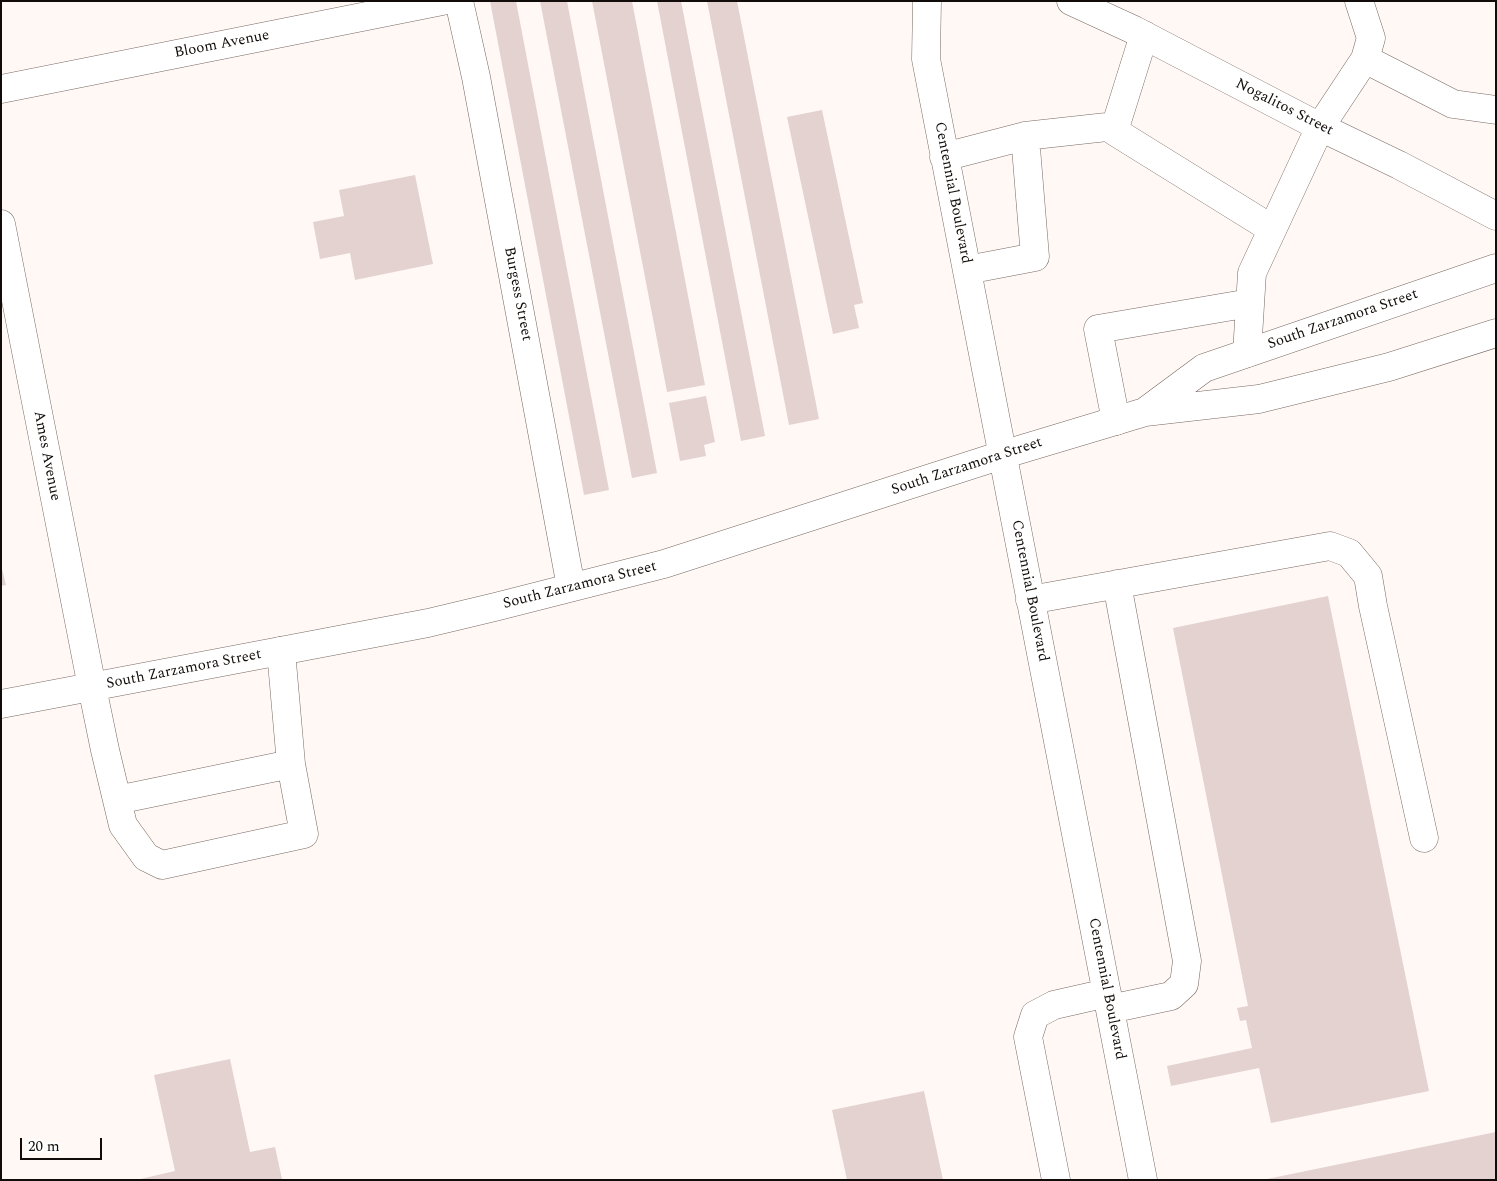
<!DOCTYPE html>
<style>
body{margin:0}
#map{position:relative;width:1497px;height:1181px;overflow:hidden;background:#fff8f5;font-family:Spectral,serif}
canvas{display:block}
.frame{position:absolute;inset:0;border:2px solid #110c09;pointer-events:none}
.scale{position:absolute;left:20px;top:1138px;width:82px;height:22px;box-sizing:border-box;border:2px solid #110c09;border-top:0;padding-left:6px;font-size:15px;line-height:18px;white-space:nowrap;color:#110c09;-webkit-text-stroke:4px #fff;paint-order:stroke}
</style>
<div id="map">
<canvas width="1497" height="1181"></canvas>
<div class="frame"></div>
<div class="scale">20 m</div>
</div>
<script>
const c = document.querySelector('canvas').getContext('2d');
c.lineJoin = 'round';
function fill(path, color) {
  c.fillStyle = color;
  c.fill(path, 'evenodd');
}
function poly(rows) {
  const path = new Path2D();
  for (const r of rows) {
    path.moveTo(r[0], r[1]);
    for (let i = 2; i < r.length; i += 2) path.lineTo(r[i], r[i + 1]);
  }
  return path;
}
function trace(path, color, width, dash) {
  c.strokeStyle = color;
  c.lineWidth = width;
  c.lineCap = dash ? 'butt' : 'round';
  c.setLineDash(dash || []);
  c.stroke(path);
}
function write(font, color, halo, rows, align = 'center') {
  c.font = font + ' Spectral,serif';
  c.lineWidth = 5;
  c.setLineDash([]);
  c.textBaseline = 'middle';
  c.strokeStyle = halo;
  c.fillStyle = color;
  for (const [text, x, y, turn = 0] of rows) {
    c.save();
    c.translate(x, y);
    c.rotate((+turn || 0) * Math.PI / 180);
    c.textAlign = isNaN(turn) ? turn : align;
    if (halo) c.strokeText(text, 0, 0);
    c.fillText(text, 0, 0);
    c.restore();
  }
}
const building = poly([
 [490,1,516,1,609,490,584,495],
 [540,1,567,1,657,473,632,478],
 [592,1,632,1,705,385,667,392],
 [657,1,681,1,765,436,741,441],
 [707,1,737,1,819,419,789,425],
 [822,110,863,303,854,305,859,328,833,334,787,117],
 [415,175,433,264,355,280,350,253,320,259,313,222,344,216,339,190],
 [706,396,715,442,704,445,706,456,680,461,669,403],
 [1,565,6,585,1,586],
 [1328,596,1429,1091,1271,1123,1259,1068,1171,1086,1167,1066,1252,1048,1246,1020,1240,1021,1237,1008,1248,1006,1173,628],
 [230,1059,250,1152,275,1147,282,1179,136,1180,175,1171,154,1075],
 [924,1091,943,1180,847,1180,832,1110],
 [1496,1132,1496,1180,1268,1180,1267,1179]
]);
const minor = poly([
 [459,1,476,77,571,587],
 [927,1,926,59,1143,1180],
 [1144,35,1114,131,1272,229],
 [1365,59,1453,104,1496,110],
 [1,89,442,1],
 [944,157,1025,136],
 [1,224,92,687,105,750,123,825,146,857,162,865,304,834,291,764],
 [967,270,1035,257,1025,136,1116,126],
 [1247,353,1252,273,1320,127,1365,59,1371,38,1359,1],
 [1116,421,1098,329,1250,303],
 [1030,600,1330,546,1349,553,1368,576,1373,606,1424,838],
 [117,800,291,764,281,651],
 [1110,1009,1171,996,1184,984,1187,961,1117,584],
 [1056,1180,1028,1037,1035,1015,1054,1005,1107,993]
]);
const major = poly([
 [1071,1,1134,30,1320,127,1399,165,1496,216],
 [1146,411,1204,368,1496,268],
 [1,704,428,623,495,607,664,564,1002,455,1145,412,1259,399,1389,367,1496,333]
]);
const streetNames = [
 ["Bloom Avenue",222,45,-11],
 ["Nogalitos Street",1284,108,27],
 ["Centennial Boulevard",952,193,79],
 ["Burgess Street",517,294,79],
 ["South Zarzamora Street",1343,320,-19],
 ["Ames Avenue",46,456,79],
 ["South Zarzamora Street",967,467,-18],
 ["South Zarzamora Street",580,586,-14],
 ["Centennial Boulevard",1029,591,79],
 ["South Zarzamora Street",184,670,-11],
 ["Centennial Boulevard",1106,989,79]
];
fill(building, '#e4d2d0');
trace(minor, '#786963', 29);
trace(major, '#786963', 29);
trace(minor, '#fff', 28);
trace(major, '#fff', 28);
write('15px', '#110c09', '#fff', streetNames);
</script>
